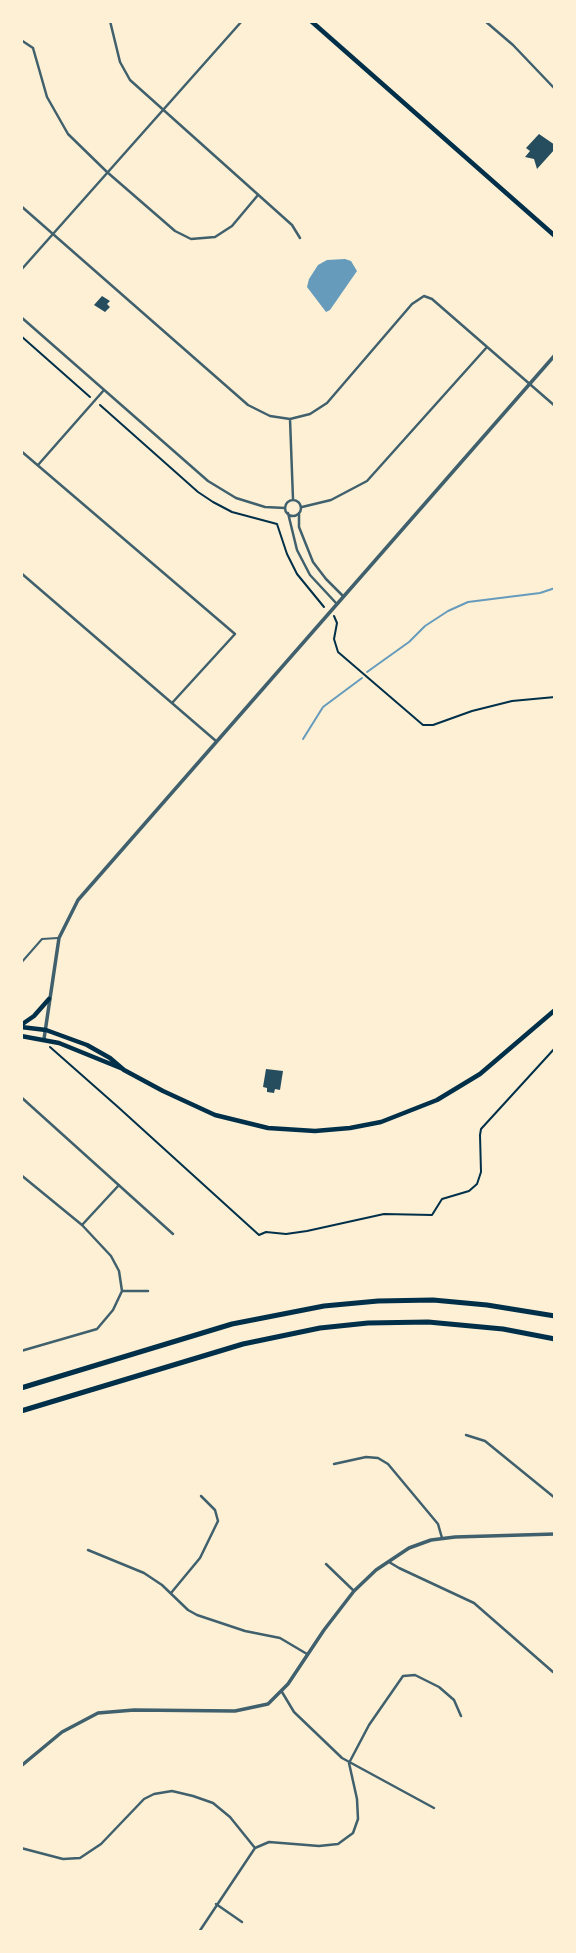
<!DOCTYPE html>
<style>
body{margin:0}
#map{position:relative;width:576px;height:1953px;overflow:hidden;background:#fdf0d5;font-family:Barlow,sans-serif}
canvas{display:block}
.frame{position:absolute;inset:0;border:23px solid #fdf0d5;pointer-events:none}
</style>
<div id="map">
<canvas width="576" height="1953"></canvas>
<div class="frame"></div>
</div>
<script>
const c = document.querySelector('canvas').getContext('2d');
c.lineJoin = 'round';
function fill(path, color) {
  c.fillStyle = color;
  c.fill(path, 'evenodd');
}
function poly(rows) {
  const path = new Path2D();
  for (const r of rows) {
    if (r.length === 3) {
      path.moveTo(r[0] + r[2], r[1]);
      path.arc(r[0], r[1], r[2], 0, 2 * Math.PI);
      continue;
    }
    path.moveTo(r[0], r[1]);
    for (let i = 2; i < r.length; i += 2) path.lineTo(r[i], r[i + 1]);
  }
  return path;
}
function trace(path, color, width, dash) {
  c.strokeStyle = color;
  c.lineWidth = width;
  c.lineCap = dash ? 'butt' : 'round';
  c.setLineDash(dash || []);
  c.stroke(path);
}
const water = poly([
 [345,259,351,261,357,271,330,310,326,312,307,287,309,279,318,265,327,260]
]);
const stream = poly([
 [367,672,409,642,425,626,448,611,468,602,540,593,555,588],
 [303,739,323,707,362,678]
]);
const building = poly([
 [539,134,555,145,555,149,537,169,534,159,525,157,530,151,526,148],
 [102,296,110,301,107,304,110,307,105,312,94,305],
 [266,1069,283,1071,280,1090,275,1089,274,1093,267,1092,267,1088,263,1087]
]);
const path = poly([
 [21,336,90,397],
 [100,405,198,492,213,502,232,512,277,524,287,554,297,574,324,607],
 [334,616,337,623,334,639,338,652,423,725,433,725,472,711,512,701,555,697],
 [50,1047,118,1107,259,1235,266,1232,286,1234,307,1231,384,1214,432,1215,442,1199,469,1191,477,1184,481,1172,480,1135,481,1129,555,1048]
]);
const service = poly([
 [21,963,42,939,58,938]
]);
const minor = poly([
 [110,21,120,62,130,80,292,225,300,238],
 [485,21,513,45,555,89],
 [21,40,33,48,47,97,68,134,107,172,175,231,191,239,215,237,232,226,258,195],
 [21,206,248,405,270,416,290,419,310,414,327,403,412,304,424,296,432,299,555,406],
 [21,270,242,21],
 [21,317,208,481,236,498,265,507,285,508],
 [290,419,293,499],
 [21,451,235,634,172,703],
 [38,465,104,390],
 [293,508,8],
 [302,507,331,500,367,481,487,347],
 [288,513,297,550,310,575,336,603],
 [299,513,299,527,313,562,326,579,343,596],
 [21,573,216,741],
 [21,1097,173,1234],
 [21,1175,82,1225,111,1256,119,1271,122,1291,113,1310,97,1329,21,1351],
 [82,1225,119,1185],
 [122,1291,148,1291],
 [466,1435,485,1441,555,1498],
 [334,1464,366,1457,378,1458,388,1464,438,1524,442,1538],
 [88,1550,144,1573,162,1585,188,1610,197,1615,245,1631,280,1638,307,1654],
 [389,1562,399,1568,474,1603,553,1672],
 [326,1564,354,1591],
 [171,1593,200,1558,218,1521,215,1510,201,1496],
 [282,1692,294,1712,342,1758,434,1808],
 [21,1848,63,1859,80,1858,101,1844,144,1799,154,1794,172,1791,193,1796,213,1803,230,1817,255,1848,269,1842,319,1846,338,1844,353,1833,358,1819,357,1799,349,1763,369,1725,403,1676,415,1675,439,1687,454,1700,461,1716],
 [216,1904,242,1922],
 [199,1932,255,1848]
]);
const tertiary = poly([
 [44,1039,59,938,78,900,555,355],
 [21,1766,62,1732,98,1713,134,1710,235,1711,268,1704,288,1684,324,1630,354,1591,376,1570,409,1548,431,1540,455,1537,555,1534]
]);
const secondary = poly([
 [311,21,555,236],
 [21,1025,34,1016,49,999],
 [21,1027,46,1030,87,1045,110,1058,124,1070,163,1091,215,1115,268,1128,315,1131,350,1128,381,1122,437,1100,480,1074,555,1010],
 [21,1036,59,1043,123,1069]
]);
const trunk = poly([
 [21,1388,232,1324,324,1306,378,1301,433,1300,487,1305,555,1316],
 [21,1411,243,1344,320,1328,368,1323,428,1322,503,1329,555,1339]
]);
fill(water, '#669bbc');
trace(stream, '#669bbc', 2);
fill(building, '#264d5e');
trace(path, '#003049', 2);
trace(service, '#3f606c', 2);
trace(minor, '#3f606c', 2.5);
trace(tertiary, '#3f606c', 3.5);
trace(secondary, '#003049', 4.5);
trace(trunk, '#003049', 5);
</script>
